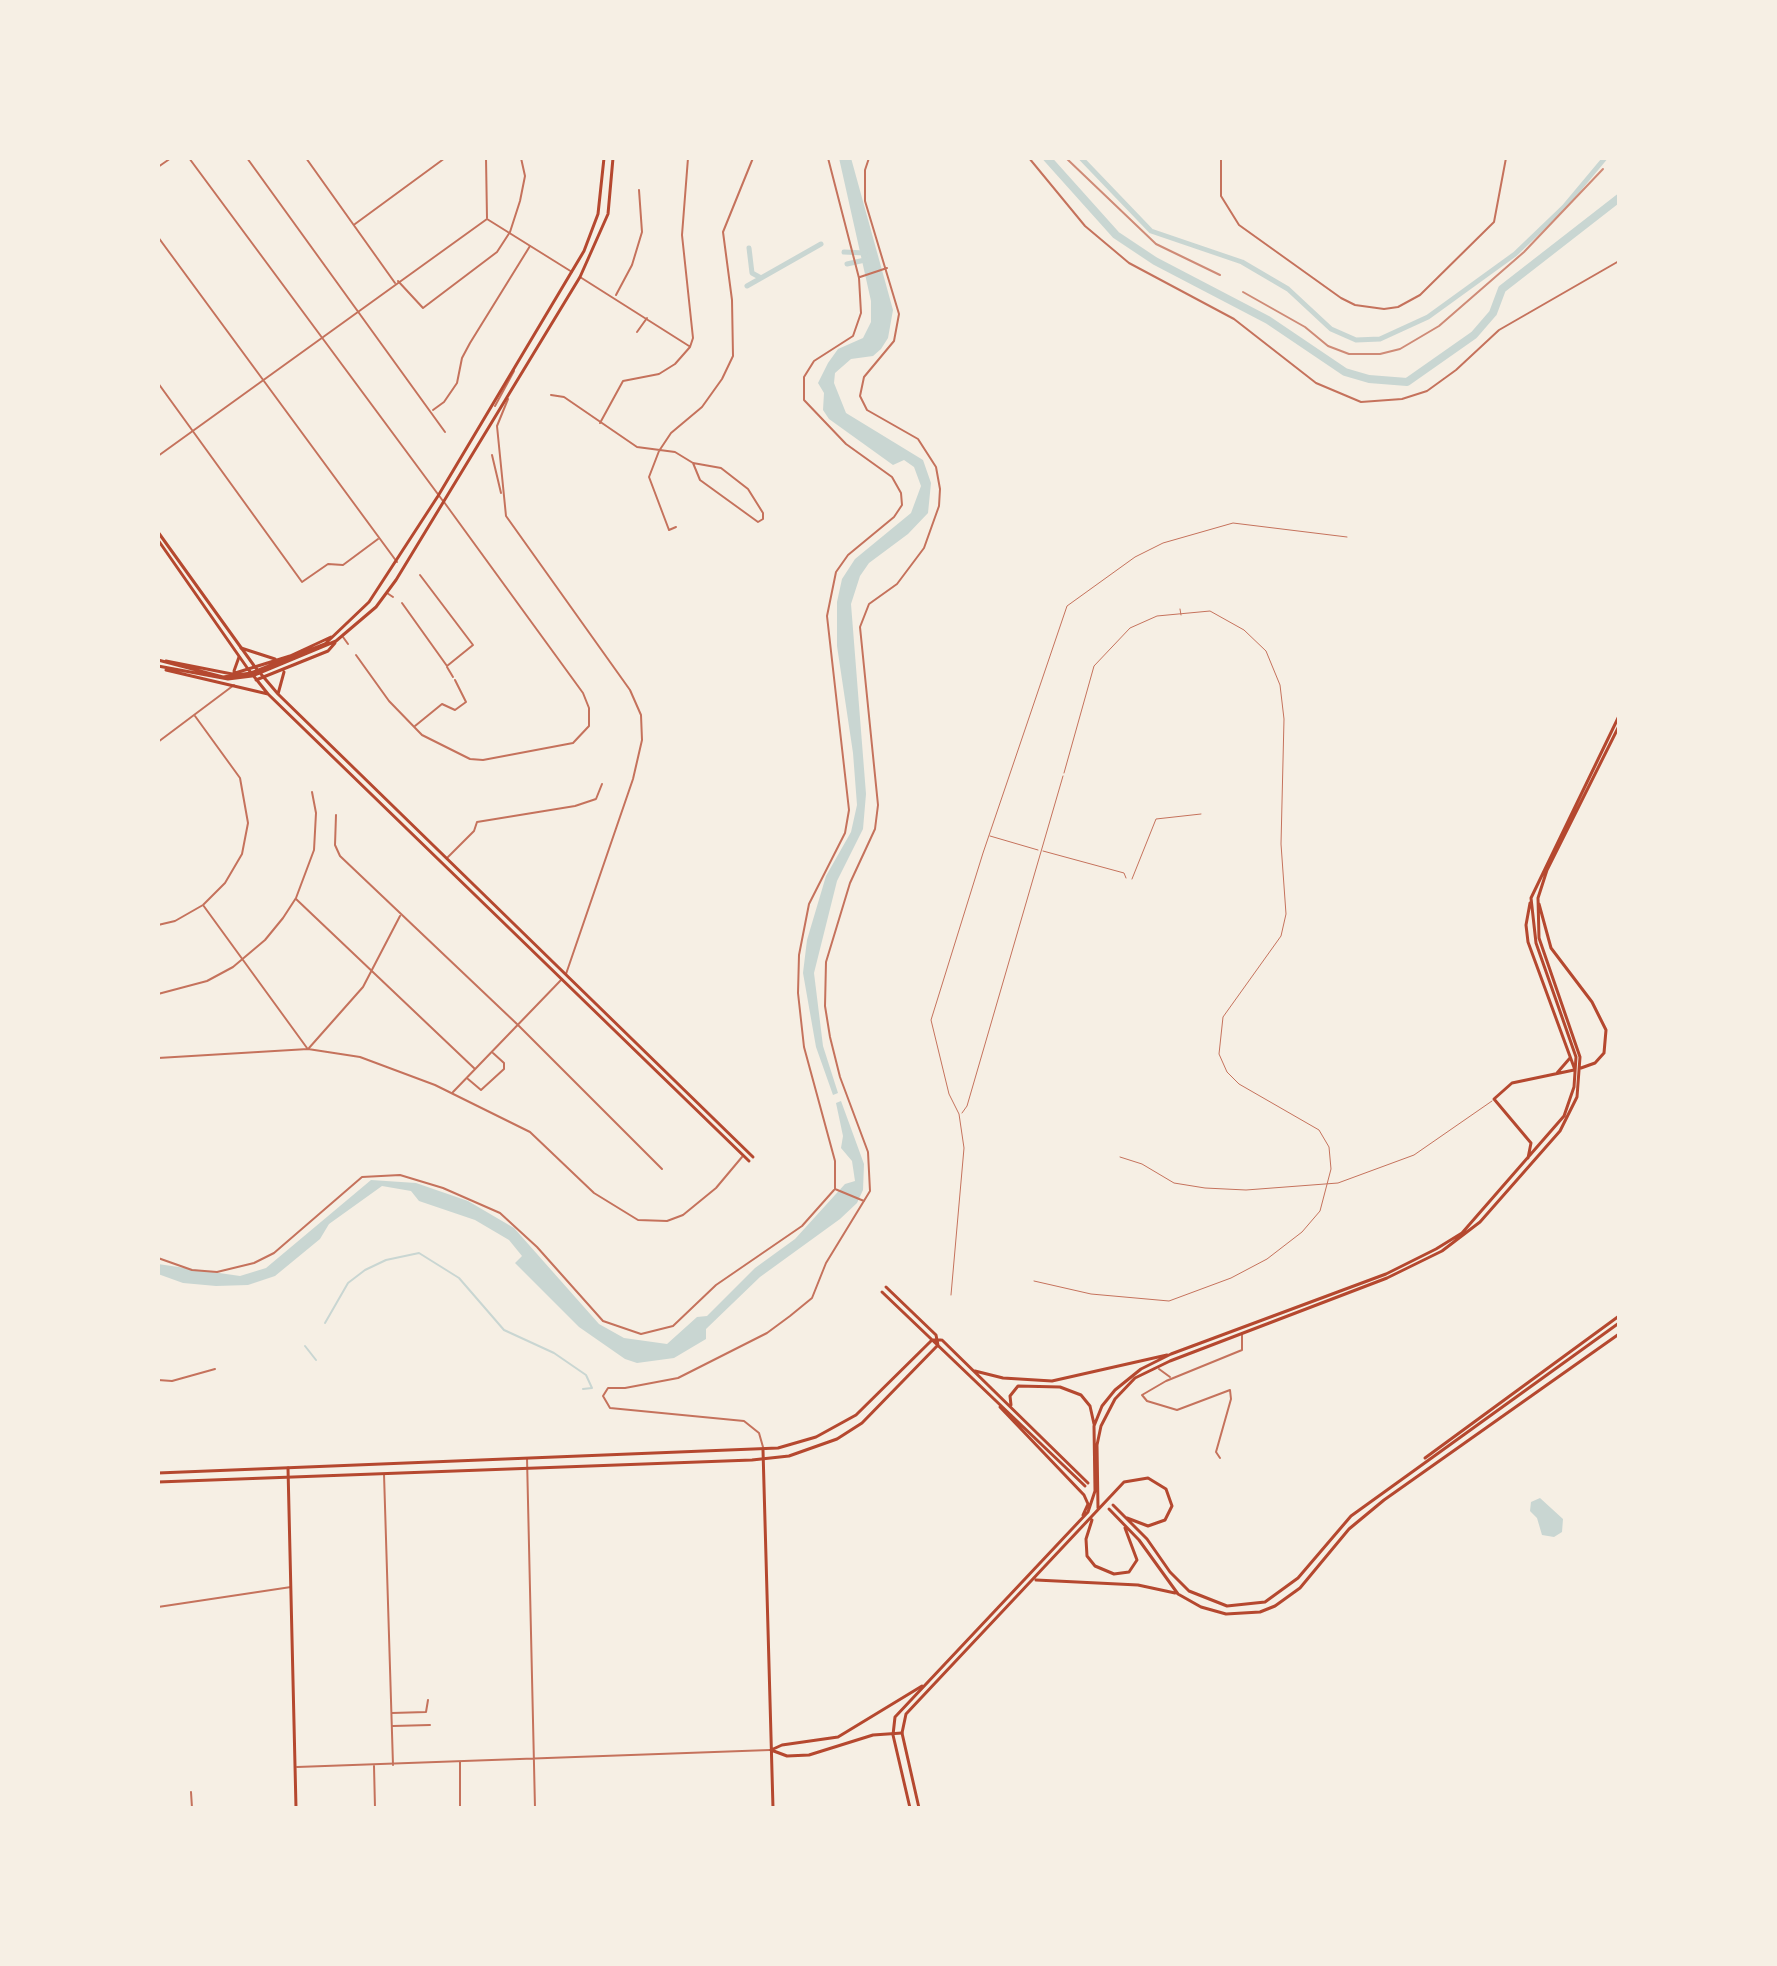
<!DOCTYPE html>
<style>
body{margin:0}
#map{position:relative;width:1777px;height:1966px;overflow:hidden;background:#f6efe4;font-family:"Roboto Serif",serif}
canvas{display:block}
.frame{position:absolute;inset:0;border:160px solid #f6efe4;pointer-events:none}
</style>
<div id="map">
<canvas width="1777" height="1966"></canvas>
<div class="frame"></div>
</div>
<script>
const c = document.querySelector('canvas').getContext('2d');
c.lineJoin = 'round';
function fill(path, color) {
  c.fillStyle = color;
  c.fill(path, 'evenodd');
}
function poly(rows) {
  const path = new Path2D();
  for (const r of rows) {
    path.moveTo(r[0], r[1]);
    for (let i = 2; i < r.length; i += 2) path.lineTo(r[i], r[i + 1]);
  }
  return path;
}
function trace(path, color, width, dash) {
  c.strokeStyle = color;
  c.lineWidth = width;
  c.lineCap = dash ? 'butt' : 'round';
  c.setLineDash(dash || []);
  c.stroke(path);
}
const water = poly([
 [839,158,851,158,893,310,888,338,881,349,873,356,851,359,835,373,834,383,846,413,923,460,931,483,928,513,908,534,869,563,860,576,851,604,866,794,863,829,837,881,814,973,823,1046,838,1093,833,1095,816,1047,803,973,807,940,826,876,851,832,857,805,853,753,837,646,837,602,842,579,855,559,911,513,921,486,914,467,904,460,893,465,829,419,823,410,824,393,818,383,828,363,838,349,863,338,871,322,871,301],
 [841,1101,864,1164,863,1190,857,1203,840,1219,760,1277,706,1329,706,1339,674,1358,637,1363,625,1359,579,1327,515,1263,522,1256,509,1240,475,1220,419,1201,411,1191,382,1186,329,1224,320,1239,275,1276,248,1285,216,1286,183,1283,158,1274,158,1264,240,1276,266,1268,371,1180,416,1183,468,1201,514,1228,599,1324,624,1338,667,1344,697,1317,707,1316,755,1268,795,1239,845,1184,855,1181,852,1161,841,1148,843,1136,836,1103],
 [1540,1498,1563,1519,1562,1532,1554,1537,1542,1535,1537,1518,1530,1511,1531,1502]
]);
const stream = poly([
 [325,1323,348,1283,365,1270,386,1260,419,1253,459,1278,504,1330,554,1353,586,1375,592,1388,583,1389],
 [305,1346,316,1360]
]);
const canal = poly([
 [1081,158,1151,231,1242,262,1288,289,1331,329,1356,340,1380,339,1428,317,1515,254,1564,207,1605,158],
 [749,248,752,273,761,278],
 [844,252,865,253],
 [847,264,865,260],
 [747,286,821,244]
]);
const river = poly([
 [1047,158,1116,235,1155,261,1268,320,1345,372,1369,379,1407,382,1474,335,1493,313,1502,289,1619,198]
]);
const service = poly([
 [1120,1157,1142,1164,1174,1183,1205,1188,1246,1190,1338,1183,1414,1155,1492,1101]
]);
const pedestrian = poly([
 [1180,609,1181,615],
 [990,836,1038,850],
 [1043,851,1124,873,1126,878],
 [1132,879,1156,819,1201,814],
 [962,1113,967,1106,1063,776],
 [1034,1281,1091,1294,1169,1301,1231,1278,1267,1259,1302,1232,1320,1211,1331,1169,1329,1147,1319,1130,1239,1084,1227,1072,1219,1054,1223,1017,1281,936,1286,914,1281,844,1284,719,1280,685,1266,651,1244,630,1210,611,1157,616,1130,628,1094,666,1064,773],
 [951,1295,964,1148,959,1114,949,1094,931,1020,983,853,1067,606,1135,557,1163,543,1233,523,1347,537]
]);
const minor = poly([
 [247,158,445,432],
 [306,158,395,283],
 [486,158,487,218],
 [355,224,445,158],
 [580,277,689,346],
 [398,281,423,308,497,252,510,232,520,201,525,176,521,158],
 [616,295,632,265,642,232,639,190],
 [637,332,647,318],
 [158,383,302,582,328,564,343,565,378,539],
 [551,395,564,397,637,447,675,452,693,463,721,468,748,489,763,513,763,519,758,522,700,480,693,463],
 [433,410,444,402,457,383,462,358,470,343,530,246],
 [600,423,623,381,659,374,675,364,690,347,693,338,682,235,688,158],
 [676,527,669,530,649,477,659,451,671,433,702,407,722,379,733,356,732,300,723,232,753,158],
 [387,593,393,597],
 [402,603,447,666,473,645,420,575],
 [343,637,348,644],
 [356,655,389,701,422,735,470,759,483,760,573,743,589,726,589,708,583,693,444,502],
 [447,667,453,677],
 [415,726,442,704,455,710,466,702,455,680],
 [336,815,335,845,340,856,518,1025,662,1169],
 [447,858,474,831,477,822,575,806,596,799,602,784],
 [296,899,475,1069],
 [203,905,307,1048],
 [158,925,175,921,203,905,225,883,242,854,248,823,240,778,195,716],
 [158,994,207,981,233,967,265,940,283,918,296,898,314,850,316,813,312,792],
 [309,1048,363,987,400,916],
 [158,1058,308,1049,360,1057,435,1085,530,1132,594,1193,638,1220,667,1221,683,1215,716,1188,742,1157],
 [468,1079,481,1090,504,1069,504,1063,493,1053],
 [453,1092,562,979],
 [1159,1369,1170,1377],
 [158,1380,172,1381,215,1369],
 [1220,1458,1216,1452,1231,1399,1230,1390,1177,1410,1147,1401,1142,1395,1166,1381,1242,1350,1242,1335],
 [384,1474,393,1765],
 [392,1713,426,1712,428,1700],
 [393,1726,430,1725],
 [460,1762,460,1808],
 [374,1766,375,1808],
 [191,1792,192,1808]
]);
const tertiary = poly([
 [189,158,443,501],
 [828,158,859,278,861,313,853,336,814,361,804,377,804,400,846,444,892,477,901,493,902,505,894,517,848,555,836,572,827,616,849,810,845,833,809,904,799,955,798,993,804,1047,835,1161,835,1189],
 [1029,158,1085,226,1129,263,1234,319,1316,383,1361,402,1402,399,1427,391,1456,370,1499,330,1619,261],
 [1221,158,1221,196,1239,225,1341,298,1355,305,1384,309,1398,307,1420,295,1494,222,1506,158],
 [158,167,171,158],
 [158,237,397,562],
 [860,277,887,268],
 [508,399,497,426,506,516,630,690,641,715,642,740,633,779,566,974],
 [495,406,514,371],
 [492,455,501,493],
 [158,456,487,219,572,272],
 [158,742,234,685],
 [835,1189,864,1201],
 [158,1258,192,1270,217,1272,254,1263,274,1253,362,1177,400,1175,443,1188,500,1213,537,1247,603,1321,641,1334,673,1326,716,1285,802,1226,834,1190],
 [763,1447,759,1433,744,1421,610,1408,603,1396,608,1388,625,1388,678,1378,767,1333,790,1316,812,1298,826,1263,870,1191,868,1152,840,1077,830,1037,825,1006,826,962,850,883,875,829,878,805,860,627,869,604,897,584,924,548,939,506,940,489,936,467,918,439,867,410,860,396,864,377,894,341,899,314,865,201,865,170,869,158],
 [527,1458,535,1808],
 [158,1607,291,1587],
 [297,1767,770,1750]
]);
const secondary = poly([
 [158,532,255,667],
 [158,540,248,669],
 [763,1450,773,1808],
 [288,1468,296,1808],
 [771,1750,782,1745,838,1737,922,1686],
 [771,1750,787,1756,809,1755,873,1735,902,1733]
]);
const primary = poly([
 [241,648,275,659],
 [158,660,223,677,251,673,325,644,369,602,438,496,584,251,598,214,604,158],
 [166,661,232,674,290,656,331,637],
 [158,666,228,679,252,676,336,641,376,607,396,580,580,277,608,214,613,158],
 [255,667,278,694,753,1157],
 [248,669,268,694,749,1161],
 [166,670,268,694],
 [234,671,239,657],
 [256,680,328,651,335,643],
 [278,694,284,672],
 [1530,903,1526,925,1528,942,1575,1070],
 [1539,904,1551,948,1592,1002,1606,1030,1604,1053,1595,1063,1581,1068],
 [1557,1073,1570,1058],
 [1528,1158,1531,1143,1494,1099,1512,1083,1574,1070],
 [886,1287,936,1335],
 [882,1292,1085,1486],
 [942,1340,1088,1483],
 [975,1371,1003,1378,1052,1381,1167,1355],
 [1011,1405,1010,1396,1018,1386,1060,1387,1081,1395,1090,1406,1094,1424],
 [1000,1407,1084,1495,1088,1504,1083,1515],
 [1425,1458,1619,1316],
 [158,1473,778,1448,816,1437,856,1415,932,1340,941,1340],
 [158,1482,752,1460,789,1456,837,1439,862,1423,938,1345,936,1335],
 [1113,1505,1147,1539,1170,1572,1189,1591,1227,1606,1265,1602,1298,1578,1351,1516,1619,1323],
 [1098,1508,1097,1445,1101,1426,1115,1399,1135,1378,1170,1361,1387,1278,1442,1251,1480,1222,1560,1131,1577,1097,1580,1057,1539,938,1538,898,1547,870,1619,726],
 [1109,1509,1139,1540,1178,1594,1201,1607,1226,1614,1260,1612,1275,1606,1300,1588,1349,1529,1384,1500,1619,1334],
 [1092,1520,1086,1539,1087,1556,1095,1566,1114,1574,1129,1572,1137,1560,1125,1528],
 [1036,1580,1138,1585,1175,1593],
 [910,1808,893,1735,895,1717,1088,1512,1095,1491,1094,1426,1102,1406,1115,1390,1141,1369,1171,1354,1386,1274,1436,1249,1462,1233,1564,1116,1574,1087,1576,1057,1536,943,1531,898,1619,716],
 [919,1808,902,1733,906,1714,1124,1482,1148,1478,1166,1489,1172,1506,1165,1520,1148,1526,1127,1518]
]);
const rail = poly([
 [1066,158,1156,244,1220,275],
 [1243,292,1305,327,1328,346,1349,354,1380,354,1400,349,1439,326,1524,252,1603,169]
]);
fill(water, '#c9d6d2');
trace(stream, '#c9d6d2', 2);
trace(canal, '#c9d6d2', 5);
trace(river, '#c9d6d2', 8);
trace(service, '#c5725c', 1);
trace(pedestrian, '#c5725c', 1);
trace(minor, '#c5725c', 2);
trace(tertiary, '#c5725c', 2);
trace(secondary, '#b5482f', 3);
trace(primary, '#b5482f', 3);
trace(rail, '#cf8b77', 2);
</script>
